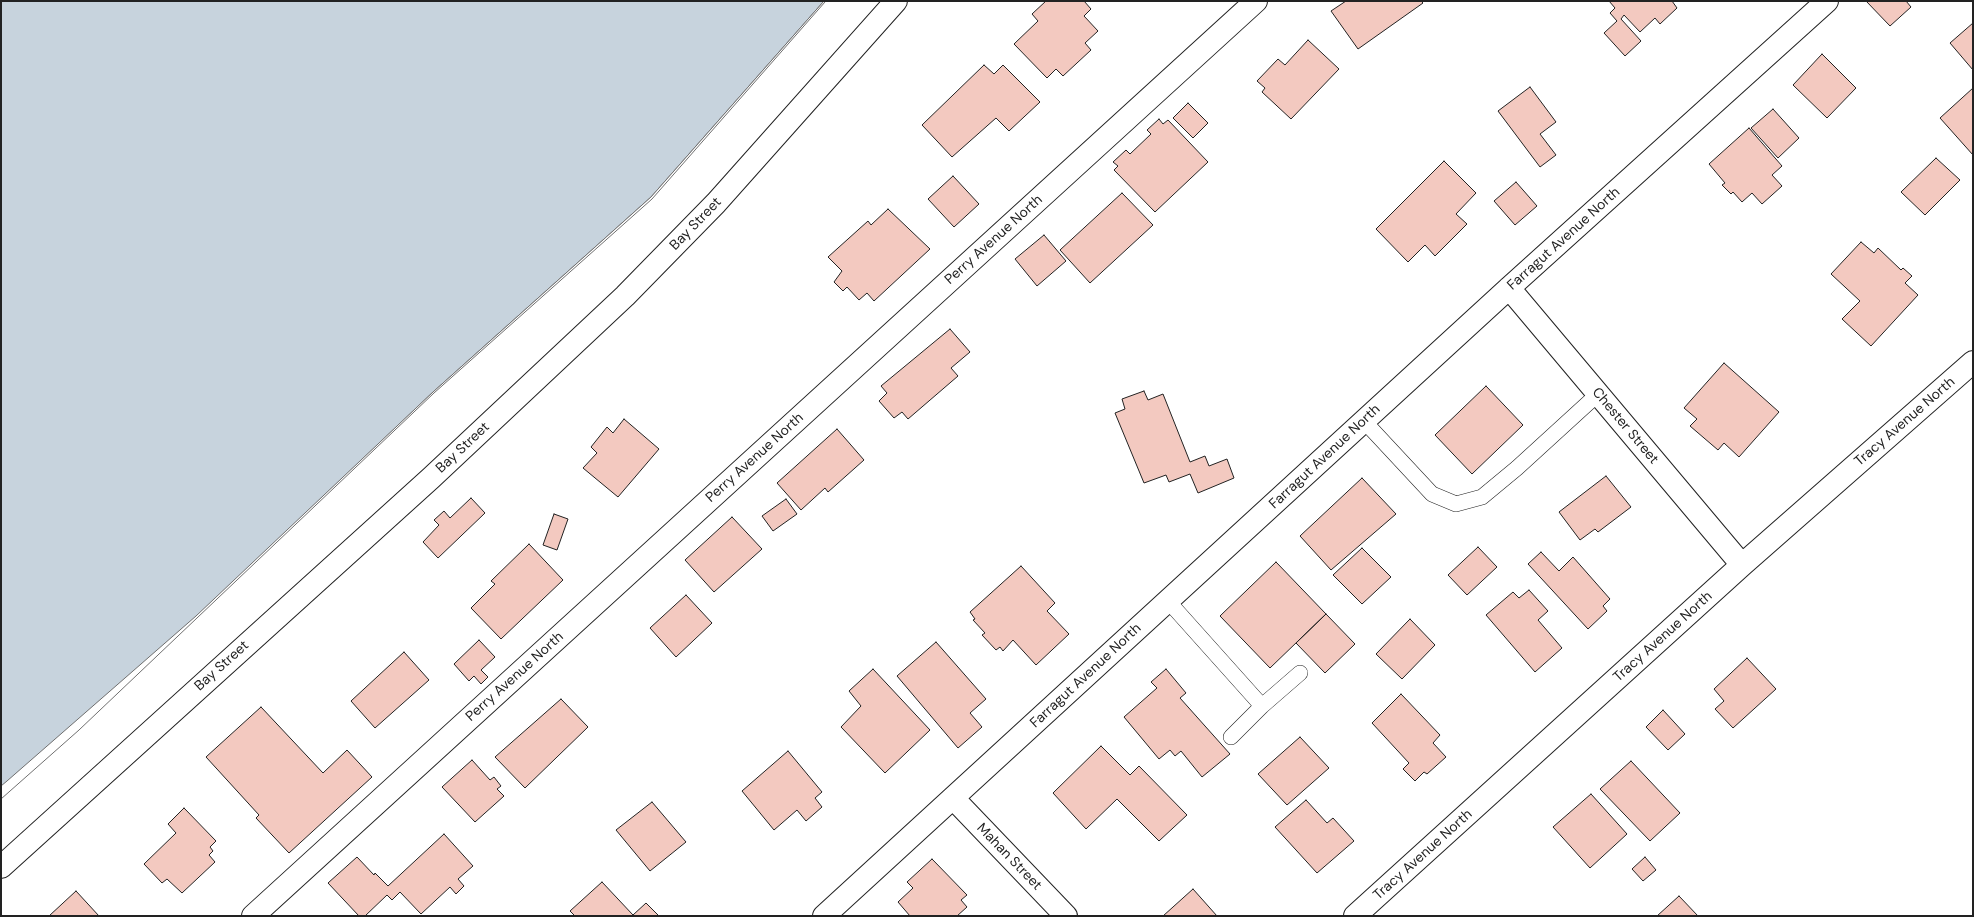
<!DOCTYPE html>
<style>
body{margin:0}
#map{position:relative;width:1974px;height:917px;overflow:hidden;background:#fff;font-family:"DM Sans",sans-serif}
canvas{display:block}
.frame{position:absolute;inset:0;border:2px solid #222;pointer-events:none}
</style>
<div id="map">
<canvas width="1974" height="917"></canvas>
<div class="frame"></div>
</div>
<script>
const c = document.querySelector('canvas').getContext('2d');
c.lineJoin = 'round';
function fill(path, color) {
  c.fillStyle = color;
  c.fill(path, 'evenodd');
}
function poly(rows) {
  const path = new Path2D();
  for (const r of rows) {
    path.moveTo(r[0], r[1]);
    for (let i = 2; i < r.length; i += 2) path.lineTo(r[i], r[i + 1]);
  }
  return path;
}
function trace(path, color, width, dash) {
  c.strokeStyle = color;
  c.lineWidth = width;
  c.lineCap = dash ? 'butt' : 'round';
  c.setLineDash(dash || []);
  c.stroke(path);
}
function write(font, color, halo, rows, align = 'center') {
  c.font = font + ' "DM Sans",sans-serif';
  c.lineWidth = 3;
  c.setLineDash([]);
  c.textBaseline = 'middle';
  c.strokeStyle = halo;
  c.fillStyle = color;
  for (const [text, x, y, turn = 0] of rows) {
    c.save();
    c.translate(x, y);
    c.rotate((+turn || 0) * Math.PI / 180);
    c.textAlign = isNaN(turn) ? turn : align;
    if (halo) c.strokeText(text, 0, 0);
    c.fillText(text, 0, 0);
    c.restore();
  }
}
const water = poly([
 [1,1,824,1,651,197,433,392,78,729,1,797,1,1]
]);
const pier = poly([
 [824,1,825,2,652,199,434,393,79,730,1,799,1,786,7,781,196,616,433,392,651,197,824,1]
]);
const building = poly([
 [1046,1,1084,1,1091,9,1084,16,1098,31,1085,43,1091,50,1063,76,1056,69,1047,78,1014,44,1038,21,1032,14,1046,1],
 [1346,1,1421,1,1423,3,1358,49,1331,11,1346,1],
 [1609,1,1672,1,1677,8,1660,24,1655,18,1640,32,1624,15,1621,19,1641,41,1625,56,1604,33,1617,21,1610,13,1615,8,1609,1],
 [1866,1,1906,1,1911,7,1890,26,1866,1],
 [1973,23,1973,70,1950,43,1973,23],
 [1308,40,1339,69,1291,119,1262,92,1265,88,1257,81,1278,59,1285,65,1308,40],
 [1822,54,1856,88,1827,118,1793,85,1822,54],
 [984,65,994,74,1003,65,1040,102,1009,131,996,118,952,157,922,125,984,65],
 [1530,87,1556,122,1540,134,1556,155,1540,167,1498,111,1530,87],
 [1973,88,1973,155,1940,118,1973,88],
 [1188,103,1208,123,1193,138,1173,118,1188,103],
 [1773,109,1799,138,1778,158,1751,128,1773,109],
 [1159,119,1163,124,1168,120,1208,162,1155,212,1114,170,1118,166,1113,162,1126,150,1130,154,1151,134,1147,130,1159,119],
 [1749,128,1782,166,1772,175,1782,186,1762,204,1752,193,1742,202,1733,192,1731,194,1722,185,1725,183,1709,164,1749,128],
 [1936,158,1960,180,1925,215,1901,192,1936,158],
 [1444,161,1476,193,1456,214,1467,224,1435,256,1425,245,1408,262,1376,229,1444,161],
 [953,176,979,204,954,227,928,199,953,176],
 [1516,182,1537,206,1515,225,1494,201,1516,182],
 [1122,193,1153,225,1090,283,1060,250,1122,193],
 [888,209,930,249,874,301,867,293,859,300,847,287,843,291,834,282,842,271,828,257,868,221,871,225,888,209],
 [1044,235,1066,261,1037,286,1015,259,1044,235],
 [1861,242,1874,253,1878,248,1901,270,1903,268,1912,276,1905,283,1918,295,1871,346,1842,319,1860,301,1831,274,1861,242],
 [950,329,970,352,951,368,958,376,908,419,902,412,894,418,879,401,887,393,881,386,950,329],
 [1724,363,1779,412,1739,457,1724,443,1718,450,1690,426,1697,419,1684,408,1724,363],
 [1486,386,1523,425,1472,474,1435,435,1486,386],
 [1144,391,1148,400,1163,394,1190,462,1205,456,1209,466,1227,459,1234,478,1198,493,1190,474,1169,482,1166,475,1144,483,1115,413,1125,409,1122,399,1144,391],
 [624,419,659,449,618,497,583,468,597,453,591,447,607,427,613,433,624,419],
 [837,429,864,460,828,492,825,488,801,510,777,483,837,429],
 [1606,476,1631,507,1598,532,1595,529,1580,540,1559,512,1606,476],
 [1362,478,1396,514,1331,570,1300,536,1362,478],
 [471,498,485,513,438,558,423,542,439,525,434,520,444,511,450,518,471,498],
 [786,499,797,514,773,531,762,516,786,499],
 [554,514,568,519,557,550,543,545,554,514],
 [732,517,762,549,714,592,685,560,732,517],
 [529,544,563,580,501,639,471,608,495,584,491,581,529,544],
 [1478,547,1497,567,1467,595,1448,575,1478,547],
 [1362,548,1391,577,1362,604,1333,575,1362,548],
 [1541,552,1559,571,1573,557,1610,599,1603,606,1607,611,1588,629,1528,564,1541,552],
 [1276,562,1326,614,1270,668,1220,616,1276,562],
 [1021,566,1055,603,1047,611,1069,634,1036,665,1013,640,1003,651,1000,647,996,650,982,635,985,633,973,620,975,619,970,612,1021,566],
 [1529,590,1548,611,1538,620,1562,648,1535,672,1486,615,1513,592,1519,598,1529,590],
 [686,595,712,623,676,657,650,628,686,595],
 [1326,614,1355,644,1325,673,1296,643,1326,614],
 [1410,619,1435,645,1402,679,1376,654,1410,619],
 [479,640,495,657,481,670,488,677,481,684,474,676,469,681,454,664,479,640],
 [936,642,986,699,970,713,982,727,958,748,897,676,936,642],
 [404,652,429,680,375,728,351,701,404,652],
 [1747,658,1776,689,1733,728,1715,709,1724,701,1714,689,1747,658],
 [873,669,930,730,885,773,841,727,861,706,849,691,873,669],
 [1166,669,1186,693,1180,698,1230,754,1202,777,1181,751,1175,756,1170,750,1159,759,1124,717,1157,688,1151,682,1166,669],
 [1401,694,1440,735,1433,743,1446,757,1427,774,1424,772,1415,781,1403,769,1409,763,1372,723,1401,694],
 [561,699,588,727,525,788,495,757,561,699],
 [261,707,323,773,347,750,372,777,289,853,256,818,259,815,206,757,261,707],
 [1663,710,1685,734,1668,750,1646,727,1663,710],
 [1300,737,1329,768,1287,805,1258,774,1300,737],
 [1101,746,1130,775,1139,766,1187,815,1159,841,1117,799,1086,829,1053,793,1101,746],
 [788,751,822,792,815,798,822,807,806,821,797,810,774,830,742,791,788,751],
 [472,760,490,780,494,777,501,786,497,789,504,796,475,822,442,787,472,760],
 [1631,761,1680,813,1650,841,1600,789,1631,761],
 [1591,794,1627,834,1590,868,1553,827,1591,794],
 [1306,800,1327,823,1333,818,1354,841,1317,873,1275,827,1306,800],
 [652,802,686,842,650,871,616,830,652,802],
 [184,808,216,841,210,847,213,851,209,855,215,862,182,893,167,879,162,883,144,864,176,833,168,824,184,808],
 [444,834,473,866,458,879,464,886,456,894,450,887,421,914,400,892,392,900,387,895,365,916,359,916,328,883,357,857,374,875,375,873,388,886,444,834],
 [1645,857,1656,870,1643,881,1632,869,1645,857],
 [932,859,967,895,961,900,967,907,957,916,910,916,898,902,913,888,907,882,932,859],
 [602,882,633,915,646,903,659,916,575,916,570,911,602,882],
 [1193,889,1217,916,1163,916,1193,889],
 [76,891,99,916,49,916,76,891],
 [1679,896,1698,916,1657,916,1679,896]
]);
const service = poly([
 [1364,421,1432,494,1456,504,1482,497,1517,468,1598,394],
 [1168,601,1262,706,1300,673],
 [1231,737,1262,706]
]);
const minor = poly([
 [1509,288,1742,565],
 [953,798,1066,916],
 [253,916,1256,1],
 [824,916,1509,288,1827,1],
 [1355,916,1742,565,1973,362]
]);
const secondary = poly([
 [1,867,431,478,625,296,716,203,896,1]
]);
const streetNames = [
 ["Bay Street",696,224,-46],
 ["Farragut Avenue North",1564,239,-42],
 ["Perry Avenue North",994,240,-42],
 ["Tracy Avenue North",1905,422,-41],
 ["Chester Street",1625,426,50],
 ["Bay Street",463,448,-43],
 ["Farragut Avenue North",1325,457,-43],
 ["Perry Avenue North",755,458,-42],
 ["Tracy Avenue North",1663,637,-42],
 ["Bay Street",222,666,-42],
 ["Farragut Avenue North",1086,676,-43],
 ["Perry Avenue North",515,677,-42],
 ["Tracy Avenue North",1423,855,-42],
 ["Mahan Street",1009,857,46]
];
fill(water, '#c7d3dd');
trace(water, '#6f6f6f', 1);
fill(pier, '#fff');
trace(pier, '#6f6f6f', 1);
fill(building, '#f3c9c0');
trace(building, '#222', 1);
trace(service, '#222', 16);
trace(minor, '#222', 24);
trace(secondary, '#222', 24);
trace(service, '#fff', 15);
trace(minor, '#fff', 22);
trace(secondary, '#fff', 22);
write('14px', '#222', '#fff', streetNames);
</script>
